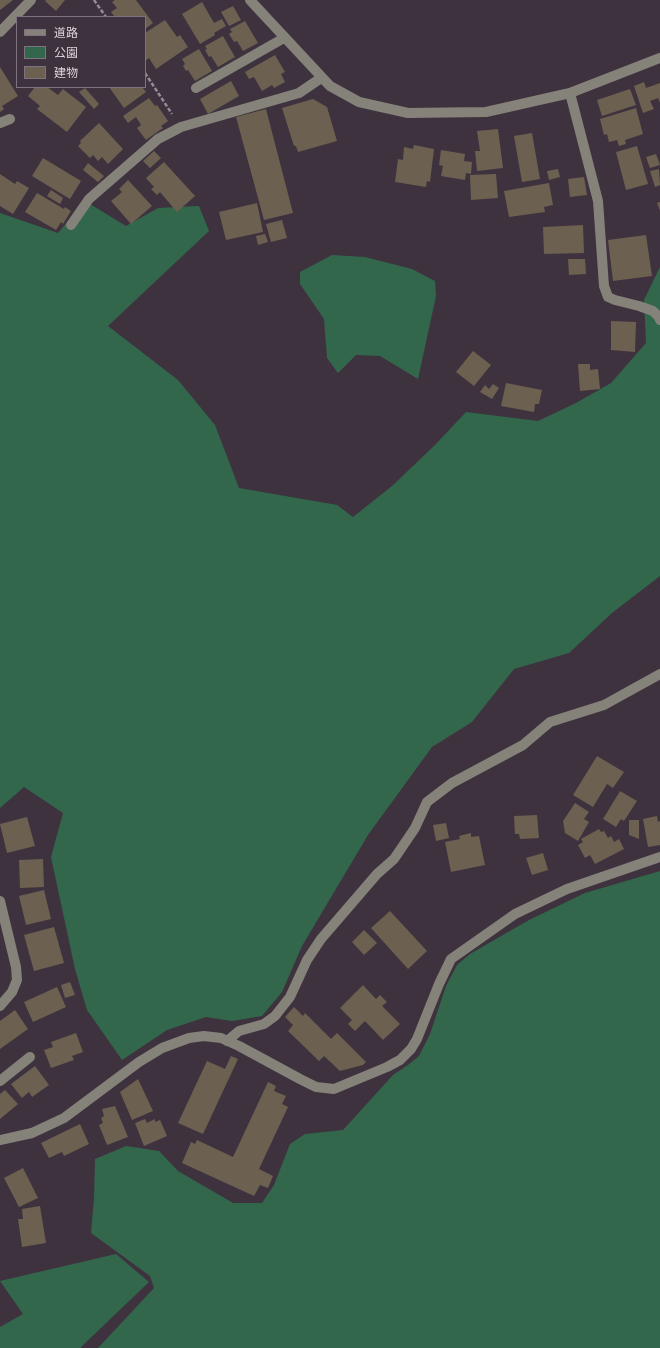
<!DOCTYPE html>
<meta charset="utf-8">
<style>
body{margin:0}
#map{position:relative;width:660px;height:1348px;overflow:hidden;background:#3f323f;font-family:"DM Sans","Noto Sans JP",sans-serif}
canvas{display:block}
.legend{position:absolute;left:16px;top:16px;width:130px;height:72px;box-sizing:border-box;background:#3f323f;border:1px solid #7e737e;margin:0;padding:5px 7px;list-style:none;font-size:12px;color:#dcd4dc}
.legend li{display:flex;align-items:center;gap:8px;height:20px}
.legend b{width:20px;border:1px solid #7e737e}
</style>
<div id="map">
<canvas width="660" height="1348"></canvas>
<ul class="legend">
<li><b style="height:5px;background:#85827a"></b>道路</li>
<li><b style="height:11px;background:#32674c"></b>公園</li>
<li><b style="height:11px;background:#6c6050"></b>建物</li>
</ul>
</div>
<script>
const c = document.querySelector('canvas').getContext('2d');
c.lineJoin = 'round';
function fill(path, color) {
  c.fillStyle = color;
  c.fill(path, 'evenodd');
}
function poly(rows) {
  const path = new Path2D();
  for (const r of rows) {
    path.moveTo(r[0], r[1]);
    for (let i = 2; i < r.length; i += 2) path.lineTo(r[i], r[i + 1]);
  }
  return path;
}
function trace(path, color, width, dash) {
  c.strokeStyle = color;
  c.lineWidth = width;
  c.lineCap = dash ? 'butt' : 'round';
  c.setLineDash(dash || []);
  c.stroke(path);
}
const green = poly([
 [85,201,126,226,158,208,199,206,209,231,108,326,178,380,215,425,239,488,337,505,353,517,392,486,435,445,466,412,538,421,576,403,611,383,646,343,644,300,660,267,660,576,612,613,569,653,514,669,472,722,432,747,368,835,302,946,282,992,262,1016,232,1021,206,1017,167,1030,122,1060,87,1010,75,969,51,857,63,813,24,787,0,808,0,213,58,233],
 [332,255,365,257,412,269,435,281,436,296,418,379,380,356,356,355,338,373,327,358,324,319,300,284,300,272],
 [660,871,660,1348,98,1348,154,1288,150,1276,91,1233,94,1198,95,1159,126,1146,159,1151,178,1171,233,1203,262,1203,274,1185,290,1144,305,1134,343,1130,393,1075,408,1065,419,1056,430,1034,446,986,457,965,470,954,529,920,585,893],
 [116,1254,149,1282,80,1348,0,1348,0,1327,23,1314,0,1281]
]);
const building = poly([
 [0,0,13,0,0,10],
 [46,0,65,0,56,11,45,1],
 [115,0,136,0,153,23,145,29,145,17,115,17,111,12,117,8,112,2],
 [202,2,214,23,222,19,226,26,214,33,215,35,200,44,182,14],
 [233,6,241,20,229,26,221,12],
 [165,20,177,37,180,35,188,47,156,69,149,58,145,61,145,33],
 [245,21,258,43,243,51,237,41,234,42,229,34,232,32,230,29],
 [223,36,235,57,218,67,211,56,209,57,205,50,207,49,205,46],
 [199,49,212,71,195,81,188,70,186,71,183,66,185,64,182,59],
 [275,55,285,72,281,74,285,82,274,88,272,85,262,91,254,77,249,79,245,72],
 [0,67,18,96,2,106,4,109,0,112],
 [231,81,239,96,208,114,200,99],
 [644,82,646,88,660,83,660,103,658,98,650,101,654,109,643,113,634,86],
 [35,87,47,87,58,95,63,89,86,107,67,132,37,109,40,106,28,96],
 [109,87,142,87,146,92,124,108],
 [85,88,99,104,94,109,79,92],
 [630,89,636,105,602,116,597,100],
 [149,98,155,106,157,105,168,121,161,126,163,128,146,140,137,128,141,125,136,117,128,123,123,116],
 [313,99,327,107,337,141,298,152,296,146,294,146,282,108],
 [636,108,643,134,625,140,626,144,619,146,617,140,609,142,607,134,604,135,600,119],
 [266,109,293,213,264,220,236,117],
 [99,123,123,149,108,164,102,157,98,161,93,155,90,158,78,146,81,143,80,141],
 [498,129,503,168,477,171,475,151,480,151,477,131],
 [532,133,540,179,522,182,514,136],
 [414,145,434,149,430,182,427,181,426,187,395,182,398,159,403,160,404,147,413,149],
 [637,146,648,184,626,190,616,152],
 [441,150,465,154,464,161,472,162,471,174,466,173,465,180,441,176,443,166,439,165],
 [154,151,161,158,150,168,143,161],
 [656,154,660,165,650,168,646,157],
 [43,158,81,181,70,199,32,176],
 [164,162,195,196,177,212,160,192,157,195,151,189,154,187,146,178],
 [88,163,104,176,98,182,83,170],
 [558,169,560,177,549,180,547,171],
 [659,169,660,185,655,187,650,171],
 [0,174,15,184,17,181,29,188,13,214,0,206],
 [496,174,498,198,471,200,470,175],
 [584,177,587,195,570,197,568,179],
 [128,180,152,206,131,224,111,201,122,192,119,189],
 [549,183,553,205,544,207,545,212,509,217,504,191],
 [51,190,63,198,60,204,47,196],
 [37,193,64,209,65,207,71,211,63,224,61,222,56,230,25,212],
 [660,202,660,211,657,203],
 [257,203,263,232,226,240,219,212],
 [282,220,287,238,271,242,266,224],
 [583,225,584,253,544,254,543,227],
 [265,234,268,242,258,245,256,236],
 [646,235,652,276,613,281,608,240],
 [568,259,585,259,586,274,569,275],
 [611,321,636,322,635,352,611,350],
 [473,351,491,365,474,386,456,372],
 [578,364,590,364,590,370,598,369,600,389,580,391],
 [506,383,542,390,539,404,535,404,534,412,501,406],
 [493,384,499,388,492,399,480,392,485,385,489,389],
 [597,756,624,772,613,788,607,784,593,807,573,795],
 [620,791,637,801,624,821,621,819,616,827,603,819],
 [575,803,589,812,584,819,589,822,578,841,565,833,563,821],
 [537,815,539,838,520,839,519,834,515,834,514,816],
 [657,816,658,822,660,821,660,845,648,847,643,819],
 [27,817,35,846,7,853,0,824],
 [629,820,639,820,639,839,629,835],
 [446,823,449,838,436,841,433,825],
 [599,829,601,832,604,831,608,838,611,836,614,842,619,839,624,849,595,864,590,855,585,858,578,845,583,842,581,839],
 [471,833,471,837,479,836,485,865,451,872,445,842,460,839,459,836],
 [543,853,548,870,532,875,526,858],
 [43,859,44,887,20,888,19,860],
 [44,890,51,919,26,925,19,896],
 [390,911,427,951,408,969,371,928],
 [54,927,64,963,34,971,24,935],
 [364,930,377,943,364,955,352,942],
 [70,982,75,995,65,998,61,985],
 [363,985,376,999,380,995,387,1002,382,1006,400,1024,383,1040,365,1021,355,1031,348,1024,352,1020,340,1008],
 [57,987,66,1007,33,1022,24,1002],
 [294,1007,303,1016,305,1013,331,1039,337,1033,366,1062,363,1065,340,1071,324,1056,319,1061,288,1031,293,1025,285,1017],
 [15,1010,28,1029,0,1049,0,1021],
 [76,1033,83,1052,72,1056,74,1060,51,1068,44,1050,53,1047,51,1042],
 [231,1056,238,1059,203,1134,178,1123,207,1061,225,1069],
 [35,1066,49,1085,32,1097,29,1092,22,1098,11,1084],
 [138,1079,153,1111,132,1120,120,1092],
 [268,1082,276,1086,274,1091,286,1096,282,1104,288,1107,259,1169,273,1176,268,1188,260,1185,254,1196,182,1163,191,1142,195,1144,197,1140,233,1157],
 [5,1090,18,1104,0,1119,0,1094],
 [115,1106,128,1137,107,1145,99,1125,103,1123,101,1118,104,1116,102,1109],
 [145,1119,147,1123,155,1119,155,1122,160,1120,167,1136,144,1146,135,1123],
 [80,1124,89,1144,64,1156,62,1152,49,1158,41,1143],
 [23,1168,38,1198,19,1207,4,1178],
 [40,1206,46,1243,22,1247,18,1219,23,1219,22,1209]
]);
const path = poly([
 [94,0,106,17],
 [145,73,172,114]
]);
const minor = poly([
 [250,0,330,86,359,102,408,113,486,112,570,93,660,58],
 [0,32,31,0],
 [196,88,284,38],
 [570,93,598,201,604,286,608,297,615,300,639,306,653,311,659,317,660,320],
 [0,123,10,119],
 [71,225,89,199,158,139,181,127,299,93,321,78],
 [0,901,16,967,17,980,12,992,0,1006],
 [227,1041,239,1031,264,1024,275,1016,290,997,307,960,321,939,377,874,394,859,415,828,427,802,452,783,523,745,550,722,604,705,660,674],
 [0,1081,30,1057],
 [0,1140,32,1133,64,1118,139,1062,162,1048,189,1038,204,1036,221,1038,239,1046,300,1079,316,1087,334,1089,387,1067,400,1060,411,1049,417,1039,439,984,451,959,515,914,567,889,660,857]
]);
fill(green, '#32674c');
fill(building, '#6c6050');
trace(path, '#958b95', 2.5, [4, 2]);
trace(minor, '#85827a', 10);
</script>
